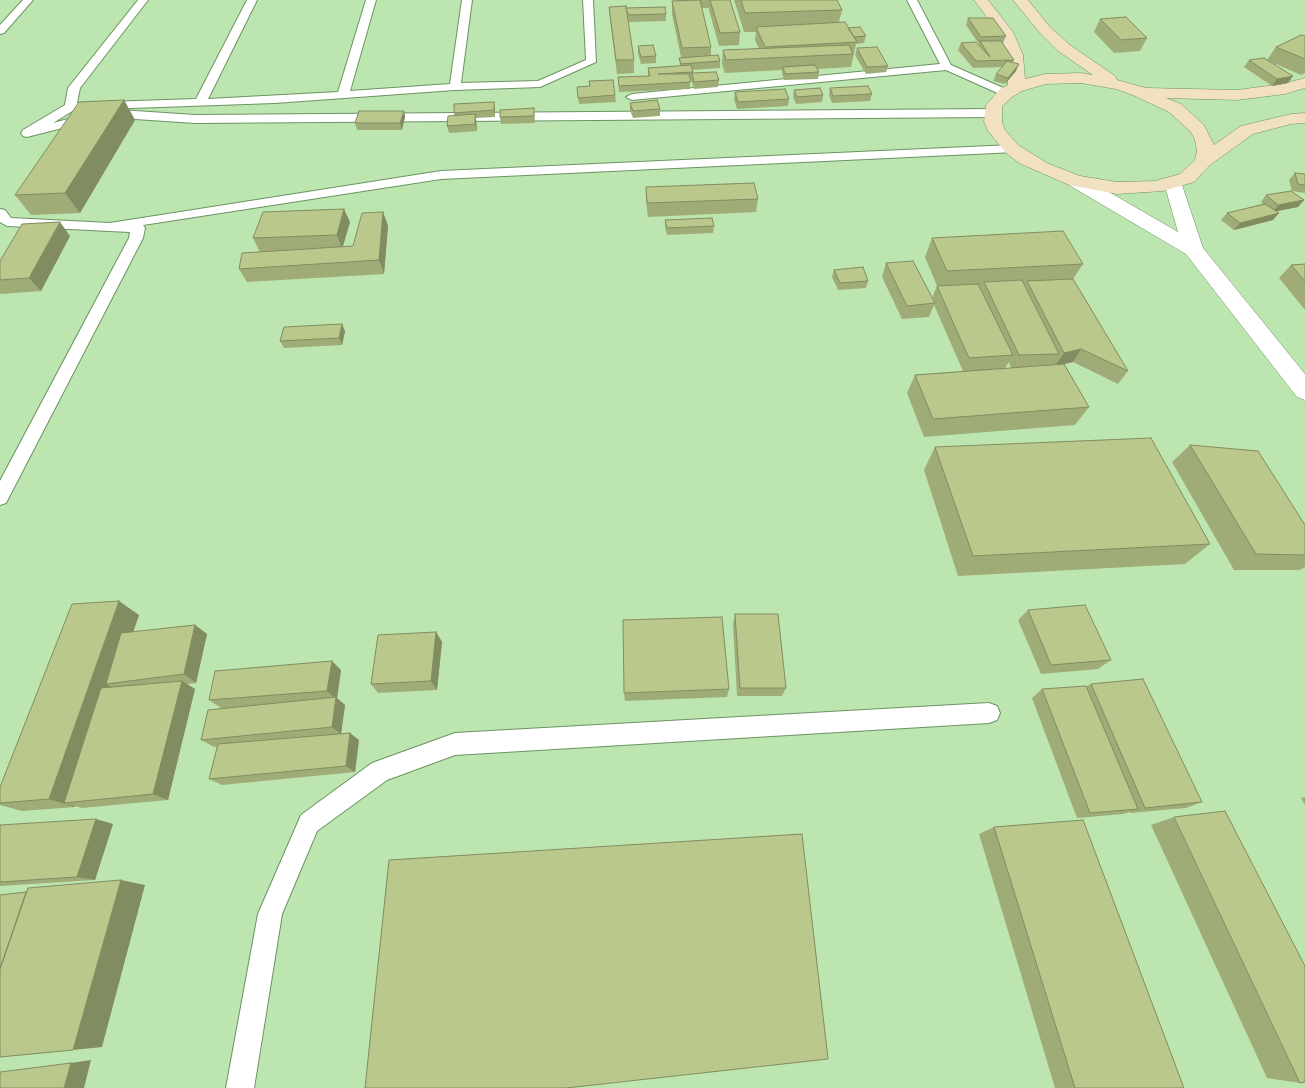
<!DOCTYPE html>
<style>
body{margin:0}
canvas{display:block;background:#bce5b0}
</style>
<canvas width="1305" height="1088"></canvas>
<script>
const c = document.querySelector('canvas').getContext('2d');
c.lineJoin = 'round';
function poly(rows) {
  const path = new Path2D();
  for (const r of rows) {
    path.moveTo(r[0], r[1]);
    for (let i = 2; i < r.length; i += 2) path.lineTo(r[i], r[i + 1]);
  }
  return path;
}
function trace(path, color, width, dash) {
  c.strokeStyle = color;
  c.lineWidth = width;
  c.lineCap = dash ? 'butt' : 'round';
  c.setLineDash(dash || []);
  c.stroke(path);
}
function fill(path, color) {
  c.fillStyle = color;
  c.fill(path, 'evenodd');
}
const lane = poly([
 [23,0,33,0,4,33,0,34,0,25,23,0],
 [138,0,148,0,80,88,77,103,196,99,247,0,257,0,208,99,338,92,366,0,376,0,350,91,450,84,462,0,472,0,461,83,538,81,586,60,583,0,593,0,596,62,540,87,455,90,275,103,74,110,53,123,105,109,195,115,993,109,999,113,993,117,195,123,105,117,27,137,23,136,21,133,23,130,65,105,68,88,138,0],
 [907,0,917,0,951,65,1010,91,1012,93,1010,95,1002,95,946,70,632,100,626,97,632,94,940,64,907,0],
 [1012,145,1016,146,1018,149,1016,152,441,179,143,225,145,228,143,238,6,503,0,505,0,481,129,238,130,232,7,226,0,222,0,209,5,210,11,218,110,223,441,171,1012,145],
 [989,703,997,706,1000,713,997,720,989,723,455,755,387,780,317,831,282,914,254,1088,226,1088,258,914,301,815,372,763,455,733,989,703]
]);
const street = poly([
 [1076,175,1083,177,1178,232,1164,183,1166,179,1173,177,1180,179,1203,248,1305,374,1305,400,1297,397,1186,254,1069,185,1067,181,1069,177,1076,175]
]);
const secondary = poly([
 [974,0,988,0,1013,32,1023,55,1025,79,1045,74,1081,73,1093,75,1058,51,1040,33,1013,0,1028,0,1050,27,1070,45,1115,76,1117,80,1146,88,1237,90,1283,84,1305,78,1305,88,1285,94,1237,100,1166,98,1181,104,1204,125,1214,145,1241,126,1291,114,1305,113,1305,123,1291,124,1253,134,1210,165,1194,182,1163,191,1117,194,1069,185,1019,163,1006,153,988,131,984,122,986,105,1000,89,1008,85,1007,55,998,32,974,0],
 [1081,83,1116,89,1135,96,1169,112,1191,132,1195,140,1197,151,1195,160,1180,174,1155,181,1117,182,1080,176,1047,163,1018,145,1005,130,1002,122,1002,106,1012,97,1022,91,1046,84,1081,83]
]);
const wall = poly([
 [683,0,730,0,740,32,739,45,719,46,709,10,709,8,702,8,711,47,711,55,720,61,720,68,692,70,693,73,719,80,718,87,694,89,691,79,690,79,690,89,619,92,618,77,648,76,648,68,680,66,679,58,681,57,672,14,672,1],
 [734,0,837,0,842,10,839,22,848,28,866,36,864,43,856,44,851,67,817,69,819,72,818,79,784,80,782,73,782,70,725,73,722,64,723,50,759,49,755,40,756,32,744,32],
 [609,7,626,8,666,14,666,21,629,22,628,20,634,60,634,73,617,74,610,20],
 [968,18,1006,36,1003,43,1002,43,1014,60,1013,62,1016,71,1005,84,993,81,996,74,1002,67,973,68,958,50,961,43,979,45,979,44,966,25],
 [1100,19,1147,38,1140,51,1114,53,1094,32],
 [1305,36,1305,73,1301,75,1269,61,1288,83,1272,86,1244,67,1249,60,1267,60,1276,47],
 [638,46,656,56,656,63,641,64,638,53],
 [857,48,888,66,886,72,866,74,855,55],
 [589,81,615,95,616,102,579,104,577,87,589,86],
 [830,88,872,94,870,101,832,103,829,95],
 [794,90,823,95,822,102,796,104,793,97],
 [735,92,789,99,788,106,737,109,734,99],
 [124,100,135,120,80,213,31,215,15,195],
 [630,103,660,109,660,116,633,118,630,110],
 [534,108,535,123,501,124,500,117],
 [495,109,495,117,476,118,477,131,449,133,447,126,454,115,454,113],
 [404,111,405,117,402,130,357,130,355,123],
 [1295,173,1305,174,1305,193,1292,191,1289,180],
 [646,187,758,199,756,212,648,217,646,201],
 [1266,195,1304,200,1298,207,1276,211,1273,220,1234,230,1221,220,1227,213,1263,204,1261,202],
 [383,212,388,226,384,274,247,282,239,269,260,252,253,238,350,222,343,246,353,246],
 [665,220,714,226,713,233,667,235,665,227],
 [70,236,41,291,1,294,0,293,0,261],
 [932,238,1083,264,1073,279,1128,371,1118,384,1073,362,1064,364,1089,407,1075,425,924,437,907,393,915,375,963,371,934,305,929,317,902,319,882,277,886,263,932,298,937,286,925,257],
 [1009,362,1011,368,1005,368],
 [1305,264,1305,310,1279,278,1291,265],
 [834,270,868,281,866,288,838,290,832,277],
 [345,331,342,345,284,348,280,341],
 [1190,445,1305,525,1305,567,1300,570,1234,570,1172,462],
 [935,447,1210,544,1185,564,958,576,924,470],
 [1028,610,1111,660,1098,669,1041,674,1018,620],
 [735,614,786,688,782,696,737,696,733,624],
 [139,615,133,632,195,625,207,634,196,683,187,684,195,689,168,800,82,808,75,806,75,807,22,811,0,805,0,787],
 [436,632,442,642,437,690,378,693,371,684],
 [341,670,337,698,345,705,341,733,359,740,355,772,222,785,209,779,217,747,214,747,201,740,221,708,209,700],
 [1091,684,1202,802,1186,808,1130,813,1130,812,1123,814,1077,818,1032,698,1042,689,1086,687],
 [729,689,727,697,625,701,624,693],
 [1305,797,1305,805,1301,798],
 [1174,817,1300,1083,1267,1078,1151,825],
 [113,824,95,880,0,886,0,825],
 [994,827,1184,1088,1055,1088,979,834]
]);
const shadedWall = poly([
 [1019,64,1016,71,1005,84,1008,78],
 [1293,76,1288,83,1272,86,1277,79],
 [124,100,135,120,80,213,65,193],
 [494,102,495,109,495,117,494,110],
 [404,111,405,117,402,130,400,123],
 [475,114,476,121,477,131,475,124],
 [1304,200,1298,207,1273,212,1278,205],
 [344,209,350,222,342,249,337,235],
 [383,212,388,226,384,274,379,260],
 [1279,213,1273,220,1234,230,1240,223],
 [60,222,70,236,41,291,29,278],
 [342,324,345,331,342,345,339,338],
 [1081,349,1073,362,1055,366,1064,353],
 [119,601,139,615,116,682,106,684,114,688,64,803,75,806,75,807,49,799],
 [195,625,207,634,196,683,184,674],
 [436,632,442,642,437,690,431,681],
 [332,661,341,670,337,698,345,705,341,734,332,727,336,699,327,691],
 [182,681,195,689,168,800,153,794],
 [350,733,359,740,355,772,346,766],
 [96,819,113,824,95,880,77,877],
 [121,880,145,885,102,1047,73,1050],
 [91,1060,84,1088,64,1088,71,1063]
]);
const building = poly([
 [700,0,711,47,682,48,672,1,700,0],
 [710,0,730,0,740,32,720,33,710,0],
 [741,0,837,0,842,10,745,13,741,0],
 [626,6,634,60,616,60,609,7,626,6],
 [665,7,666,14,629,15,627,12,626,8,665,7],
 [1126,17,1147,38,1121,40,1100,19,1126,17],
 [968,18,993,18,1006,36,981,37,968,18],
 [845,22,857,42,765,47,756,27,845,22],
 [860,27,866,36,854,37,848,28,860,27],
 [1301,35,1305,36,1305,59,1276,47,1301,35],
 [980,41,1001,41,1014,60,976,61,961,43,976,42,990,57,980,41],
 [653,45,656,56,641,57,638,46,653,45],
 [849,45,853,54,726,60,723,50,849,45],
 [877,47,888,66,867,67,857,48,877,47],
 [718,55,720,61,681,64,679,58,718,55],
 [1264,58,1293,76,1277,79,1249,60,1264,58],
 [1007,61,1019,64,1008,78,996,74,1007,61],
 [691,65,693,72,658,74,689,74,691,82,619,86,618,77,650,76,648,68,691,65],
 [815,65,819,72,785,74,783,67,815,65],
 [716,72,719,80,694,82,692,73,716,72],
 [613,80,615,95,578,98,577,87,590,86,589,81,613,80],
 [868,86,872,94,833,96,830,88,868,86],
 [820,88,823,95,797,97,794,90,820,88],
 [785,89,789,99,738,102,735,92,785,89],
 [124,100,65,193,15,195,79,102,124,100],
 [657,100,660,109,633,111,630,103,657,100],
 [494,102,494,110,454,113,454,104,494,102],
 [534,108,534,116,500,117,500,110,534,108],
 [359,111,404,111,400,123,355,123,359,111],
 [475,114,475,124,447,126,448,116,475,114],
 [1295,173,1305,174,1305,185,1298,184,1295,173],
 [754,183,758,199,647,203,646,187,754,183],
 [1291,191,1304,200,1278,205,1266,195,1291,191],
 [1265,204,1279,213,1240,223,1227,213,1265,204],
 [344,209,337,235,253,238,263,212,344,209],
 [383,212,379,260,239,269,242,253,353,246,362,213,383,212],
 [712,218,714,226,667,228,665,220,712,218],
 [60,222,29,278,0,280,0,261,22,224,60,222],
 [1063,231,1083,264,947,271,932,238,1063,231],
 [913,261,935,303,907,306,886,263,913,261],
 [1305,264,1305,281,1291,265,1305,264],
 [863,267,868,281,840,283,834,270,863,267],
 [1073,279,1128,371,1081,349,1064,353,1027,281,1073,279],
 [1022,280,1059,354,1019,355,984,282,1022,280],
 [978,284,1013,355,969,358,937,286,978,284],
 [342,324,339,338,280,341,284,327,342,324],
 [1064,364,1089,407,933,419,915,375,1064,364],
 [1151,438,1210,544,973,556,935,447,1151,438],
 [1190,445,1258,451,1305,525,1305,555,1256,554,1190,445],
 [119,601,49,799,0,803,0,787,72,604,119,601],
 [1085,605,1111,660,1051,665,1028,610,1085,605],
 [735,614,778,614,786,688,740,688,735,614],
 [722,617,729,689,624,693,623,620,722,617],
 [195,625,184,674,106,684,121,633,195,625],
 [436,632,431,681,371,684,378,635,436,632],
 [332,661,327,691,209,700,215,671,332,661],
 [1143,679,1202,802,1145,808,1091,684,1143,679],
 [182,681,153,794,64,803,101,688,182,681],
 [1086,686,1138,809,1090,813,1042,689,1086,686],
 [336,697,332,727,201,740,208,710,336,697],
 [350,733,346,766,209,779,218,744,350,733],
 [1225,811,1305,966,1305,1082,1300,1083,1174,817,1225,811],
 [96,819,77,877,0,882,0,825,96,819],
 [1083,820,1184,1088,1075,1088,994,827,1083,820],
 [802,834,828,1059,566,1088,365,1088,389,860,802,834],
 [121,880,73,1050,0,1057,0,969,28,888,121,880],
 [26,892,0,969,0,895,26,892],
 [71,1063,64,1088,0,1088,0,1072,71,1063]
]);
trace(lane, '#6c9362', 2);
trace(street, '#6c9362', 1);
trace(secondary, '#6c9362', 1);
fill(lane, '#fff');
fill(street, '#fff');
fill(secondary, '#f1e0c2');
fill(wall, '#a0ac78');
fill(shadedWall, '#828c61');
fill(building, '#bac88b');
trace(building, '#828c61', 1);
</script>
